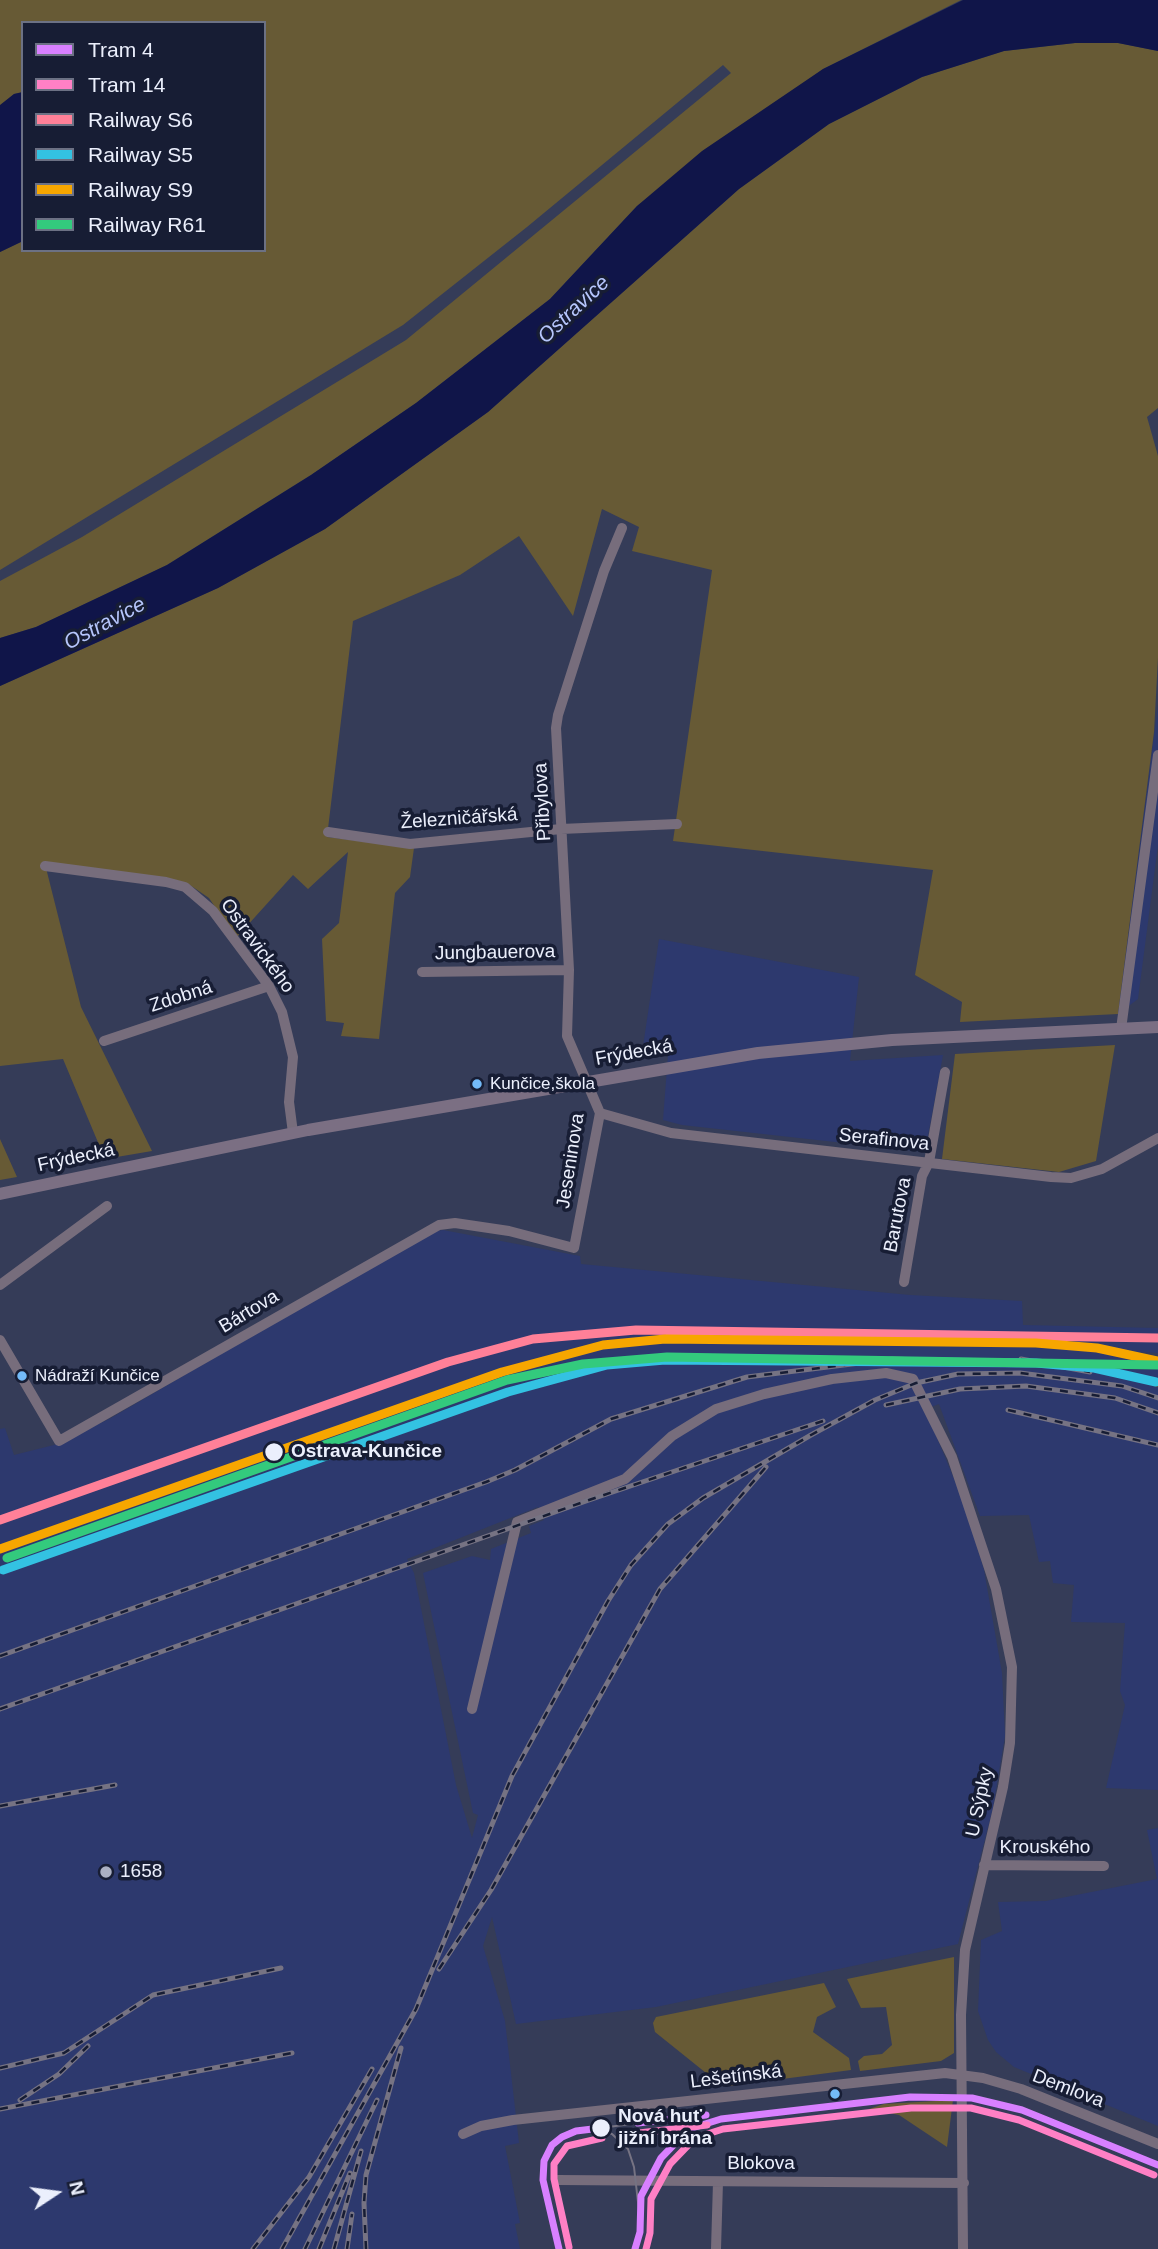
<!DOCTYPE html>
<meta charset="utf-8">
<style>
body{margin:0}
#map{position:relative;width:1158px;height:2249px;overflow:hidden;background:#353c58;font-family:Arial,sans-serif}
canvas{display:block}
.legend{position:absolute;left:21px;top:21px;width:245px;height:231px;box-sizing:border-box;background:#171d34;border:2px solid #6c7184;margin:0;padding:9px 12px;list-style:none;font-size:21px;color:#ebeffc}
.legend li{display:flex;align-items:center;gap:14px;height:35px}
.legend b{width:35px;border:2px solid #6c7184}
.north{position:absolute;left:21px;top:2158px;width:70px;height:70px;-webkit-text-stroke:5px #171d34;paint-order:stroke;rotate:77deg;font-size:19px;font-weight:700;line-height:28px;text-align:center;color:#ebeffc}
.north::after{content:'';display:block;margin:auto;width:24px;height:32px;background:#ebeffc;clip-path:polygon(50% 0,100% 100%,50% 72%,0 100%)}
</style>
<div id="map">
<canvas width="1158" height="2249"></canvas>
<ul class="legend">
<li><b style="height:9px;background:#d880ff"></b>Tram 4</li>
<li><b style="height:9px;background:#ff80c5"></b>Tram 14</li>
<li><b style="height:9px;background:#ff8098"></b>Railway S6</li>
<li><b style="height:9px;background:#33c2e2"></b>Railway S5</li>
<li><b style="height:9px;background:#f7a600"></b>Railway S9</li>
<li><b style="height:9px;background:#33ca7d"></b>Railway R61</li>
</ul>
<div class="north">N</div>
</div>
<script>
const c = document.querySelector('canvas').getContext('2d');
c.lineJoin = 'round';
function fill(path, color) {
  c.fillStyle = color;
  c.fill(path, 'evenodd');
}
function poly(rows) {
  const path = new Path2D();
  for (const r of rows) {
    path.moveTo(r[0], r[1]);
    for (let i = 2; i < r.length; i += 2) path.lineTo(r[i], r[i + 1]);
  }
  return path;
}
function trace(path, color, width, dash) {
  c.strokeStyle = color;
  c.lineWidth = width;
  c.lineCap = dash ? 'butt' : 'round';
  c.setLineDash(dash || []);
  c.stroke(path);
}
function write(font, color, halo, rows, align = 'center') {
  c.font = font + ' Arial,sans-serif';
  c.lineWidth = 7;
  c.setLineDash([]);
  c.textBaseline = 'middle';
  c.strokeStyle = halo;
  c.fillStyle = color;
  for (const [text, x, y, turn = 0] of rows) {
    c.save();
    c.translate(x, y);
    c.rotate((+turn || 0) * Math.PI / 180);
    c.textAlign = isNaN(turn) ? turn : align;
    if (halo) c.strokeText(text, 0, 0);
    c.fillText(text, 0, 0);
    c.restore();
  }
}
const built = poly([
 [1158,705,1158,845,1138,999,1118,1014],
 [659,939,859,977,850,1061,943,1055,925,1152,682,1125,663,1120,668,1055,642,1053],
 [443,1230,580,1256,581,1264,910,1295,1022,1301,1023,1325,1158,1328,1158,1353,1138,1352,1158,1358,1158,1379,1100,1366,1158,1387,1158,1790,1106,1788,1125,1705,1120,1691,1125,1623,1071,1622,1074,1585,1053,1583,1050,1561,1039,1562,1029,1515,980,1516,939,1404,925,1409,962,1498,984,1570,1002,1673,1005,1736,993,1808,958,1944,656,2007,516,2024,492,1917,483,1946,505,2021,519,2143,505,2146,520,2223,515,2224,520,2249,0,2249,0,1429,5,1428,14,1455,54,1445,111,1418,430,1232],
 [538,1507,544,1520,529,1526,531,1533,491,1549,490,1560,472,1556,423,1573,473,1813,478,1815,472,1838,456,1785,414,1573,407,1559],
 [1158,1828,1158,2126,1014,2067,996,2052,988,2040,978,2011,981,1940,1002,1931,998,1902,1046,1901,1157,1879,1147,1830]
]);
const green = poly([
 [0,0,961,0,823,69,637,206,550,299,416,403,311,475,167,565,36,627,0,638,0,581,82,537,406,340,731,73,723,65,527,227,403,325,0,570,0,252,23,241,23,250,264,250,264,23,23,23,23,92,14,94,0,106],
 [1075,43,1118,43,1158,51,1158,408,1147,417,1158,456,1158,658,1154,732,1118,1014,960,1022,962,1002,915,975,933,870,673,841,712,570,632,551,639,527,602,509,573,616,519,536,460,575,353,621,327,837,414,848,410,877,395,893,379,1039,341,1036,344,1023,326,1021,322,939,339,923,348,852,308,889,293,875,236,938,209,898,187,883,46,868,81,1007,152,1151,105,1159,63,1059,0,1066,0,686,218,588,325,529,488,412,739,189,829,124,922,77,1004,51],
 [1115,1045,1096,1161,1059,1172,942,1159,955,1054],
 [0,1139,17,1177,0,1180],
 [1094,1365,1158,1379,1158,1387,1150,1385],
 [954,1957,954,2053,941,2061,860,2071,858,2061,864,2056,882,2054,892,2045,886,2007,861,2008,847,1979],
 [824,1983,836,2007,817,2017,813,2032,849,2058,851,2070,729,2086,716,2081,655,2032,653,2023,656,2017],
 [953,2100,947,2147,899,2115,869,2109,884,2104]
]);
const water = poly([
 [963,0,1158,0,1158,51,1118,43,1075,43,1004,51,922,77,829,124,739,189,488,412,325,529,218,588,0,686,0,638,36,627,167,565,311,475,416,403,550,299,637,206,702,151,823,69],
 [23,92,23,241,0,252,0,105,14,94]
]);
const minor = poly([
 [328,832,410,844,561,829,677,824],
 [45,866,166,882,185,887,213,911,269,986,282,1012,293,1057,289,1102,293,1133],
 [422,972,569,970],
 [1121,1029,1158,755],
 [104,1041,269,986],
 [600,1113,671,1133,1051,1177,1071,1178,1102,1169,1158,1138],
 [904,1282,922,1176,929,1162,945,1072],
 [0,1285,107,1206],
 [0,1340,59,1441,439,1225,455,1223,509,1231,574,1248,600,1113,567,1036,569,970,556,728,558,715,604,571,622,528],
 [472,1709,517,1522,625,1479,672,1436,716,1409,764,1394,832,1379,886,1373,913,1379,952,1457,996,1589,1012,1667,1010,1743,1003,1787,965,1950,961,2015,963,2249],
 [984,1865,1104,1866],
 [463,2134,481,2126,513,2120,945,2073,983,2078,1021,2089,1158,2144],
 [558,2180,964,2183],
 [716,2249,718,2182]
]);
const major = poly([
 [0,1194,308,1130,758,1053,892,1040,1158,1027]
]);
const tram = poly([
 [601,2128,638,2123],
 [591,2129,612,2134,628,2149,634,2167,639,2211]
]);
const rail = poly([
 [1021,1359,1090,1372],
 [886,1405,960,1389,1026,1386,1115,1398,1158,1413],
 [1008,1410,1158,1445],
 [0,1656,486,1482,515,1470,611,1419,747,1377,892,1359,1031,1364],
 [0,1709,589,1500,823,1421],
 [0,1806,115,1785],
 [439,1969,491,1890,660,1589,766,1467],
 [0,2068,64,2053,153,1995,281,1968],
 [20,2100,59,2074,88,2046],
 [0,2109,292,2053],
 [253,2249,309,2177,372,2069],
 [282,2249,416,2009,512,1776,608,1601,631,1565,668,1524,703,1498,811,1435,875,1400,916,1383,958,1374,1020,1373,1122,1386,1158,1398],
 [305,2249,377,2100],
 [319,2249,350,2173],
 [334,2249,361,2151],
 [347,2249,352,2214],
 [366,2249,364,2203,366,2175,401,2048]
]);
const rail1 = poly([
 [0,1520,448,1362,533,1339,636,1330,1158,1338]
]);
const rail2 = poly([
 [3,1570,508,1392,607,1365,665,1360,1036,1363,1094,1368,1156,1382]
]);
const rail3 = poly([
 [0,1549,502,1372,603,1345,665,1339,1036,1343,1097,1348,1158,1361]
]);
const rail4 = poly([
 [7,1558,507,1380,583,1364,667,1357,1158,1365]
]);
const tram1 = poly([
 [638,2123,706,2115],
 [559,2249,543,2180,544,2161,552,2145,562,2137,576,2131,601,2128],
 [635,2249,640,2232,641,2196,661,2158,689,2129,721,2119,910,2097,972,2098,1022,2110,1158,2165]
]);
const tram2 = poly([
 [639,2133,707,2125],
 [569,2247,554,2179,554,2164,567,2146,602,2138],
 [646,2249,650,2233,651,2199,670,2164,695,2138,723,2129,911,2108,971,2108,1019,2120,1154,2175]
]);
const markers = [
 [477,1084,6,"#73baf8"],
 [22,1376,6,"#73baf8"],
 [274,1452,10,"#ebeffc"],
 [106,1872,7,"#abb0c3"],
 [835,2094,6,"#73baf8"],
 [601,2128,10,"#ebeffc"]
];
const busNames = [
 ["Kunčice,škola",490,1084],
 ["Nádraží Kunčice",35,1376]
];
const streetNames = [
 ["Přibylova",543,802,-93],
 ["Železničářská",459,819,-4],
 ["Ostravického",257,946,54],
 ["Jungbauerova",495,953,-1],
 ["Zdobná",181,997,-18],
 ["Frýdecká",634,1053,-10],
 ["Serafinova",884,1140,6],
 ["Frýdecká",76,1158,-12],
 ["Jeseninova",571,1161,-81],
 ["Barutova",898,1215,-79],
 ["Bártova",249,1312,-31],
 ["U Sýpky",980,1802,-78],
 ["Krouského",1045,1848],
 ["Lešetínská",736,2077,-7],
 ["Demlova",1068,2089,21],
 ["Blokova",761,2164]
];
const stopNames = [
 ["Ostrava-Kunčice",291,1452],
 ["Nová huť",618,2117],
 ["jižní brána",618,2139]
];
const poiNames = [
 ["1658",120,1872]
];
const waterNames = [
 ["Ostravice",574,310,-43],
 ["Ostravice",105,624,-28]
];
fill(built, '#2d396e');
fill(green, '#675a35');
fill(water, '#101549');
trace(minor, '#776d7c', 10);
trace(major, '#7b6f83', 12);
trace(tram, '#767383', 2);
trace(rail, '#767383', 5);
trace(rail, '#171d34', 2.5, [8]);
trace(rail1, '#ff8098', 9);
trace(rail2, '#33c2e2', 9);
trace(rail3, '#f7a600', 9);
trace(rail4, '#33ca7d', 9);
trace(tram1, '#d880ff', 7);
trace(tram2, '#ff80c5', 7);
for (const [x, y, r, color] of markers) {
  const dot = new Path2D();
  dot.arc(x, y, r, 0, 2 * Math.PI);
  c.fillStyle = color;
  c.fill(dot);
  trace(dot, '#171d34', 2.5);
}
write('17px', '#ebeffc', '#171d34', busNames, 'left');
write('19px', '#ebeffc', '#171d34', streetNames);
write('bold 19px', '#ebeffc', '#171d34', stopNames, 'left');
write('19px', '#ebeffc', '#171d34', poiNames, 'left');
write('italic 21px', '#b6c6fc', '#171d34', waterNames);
</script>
